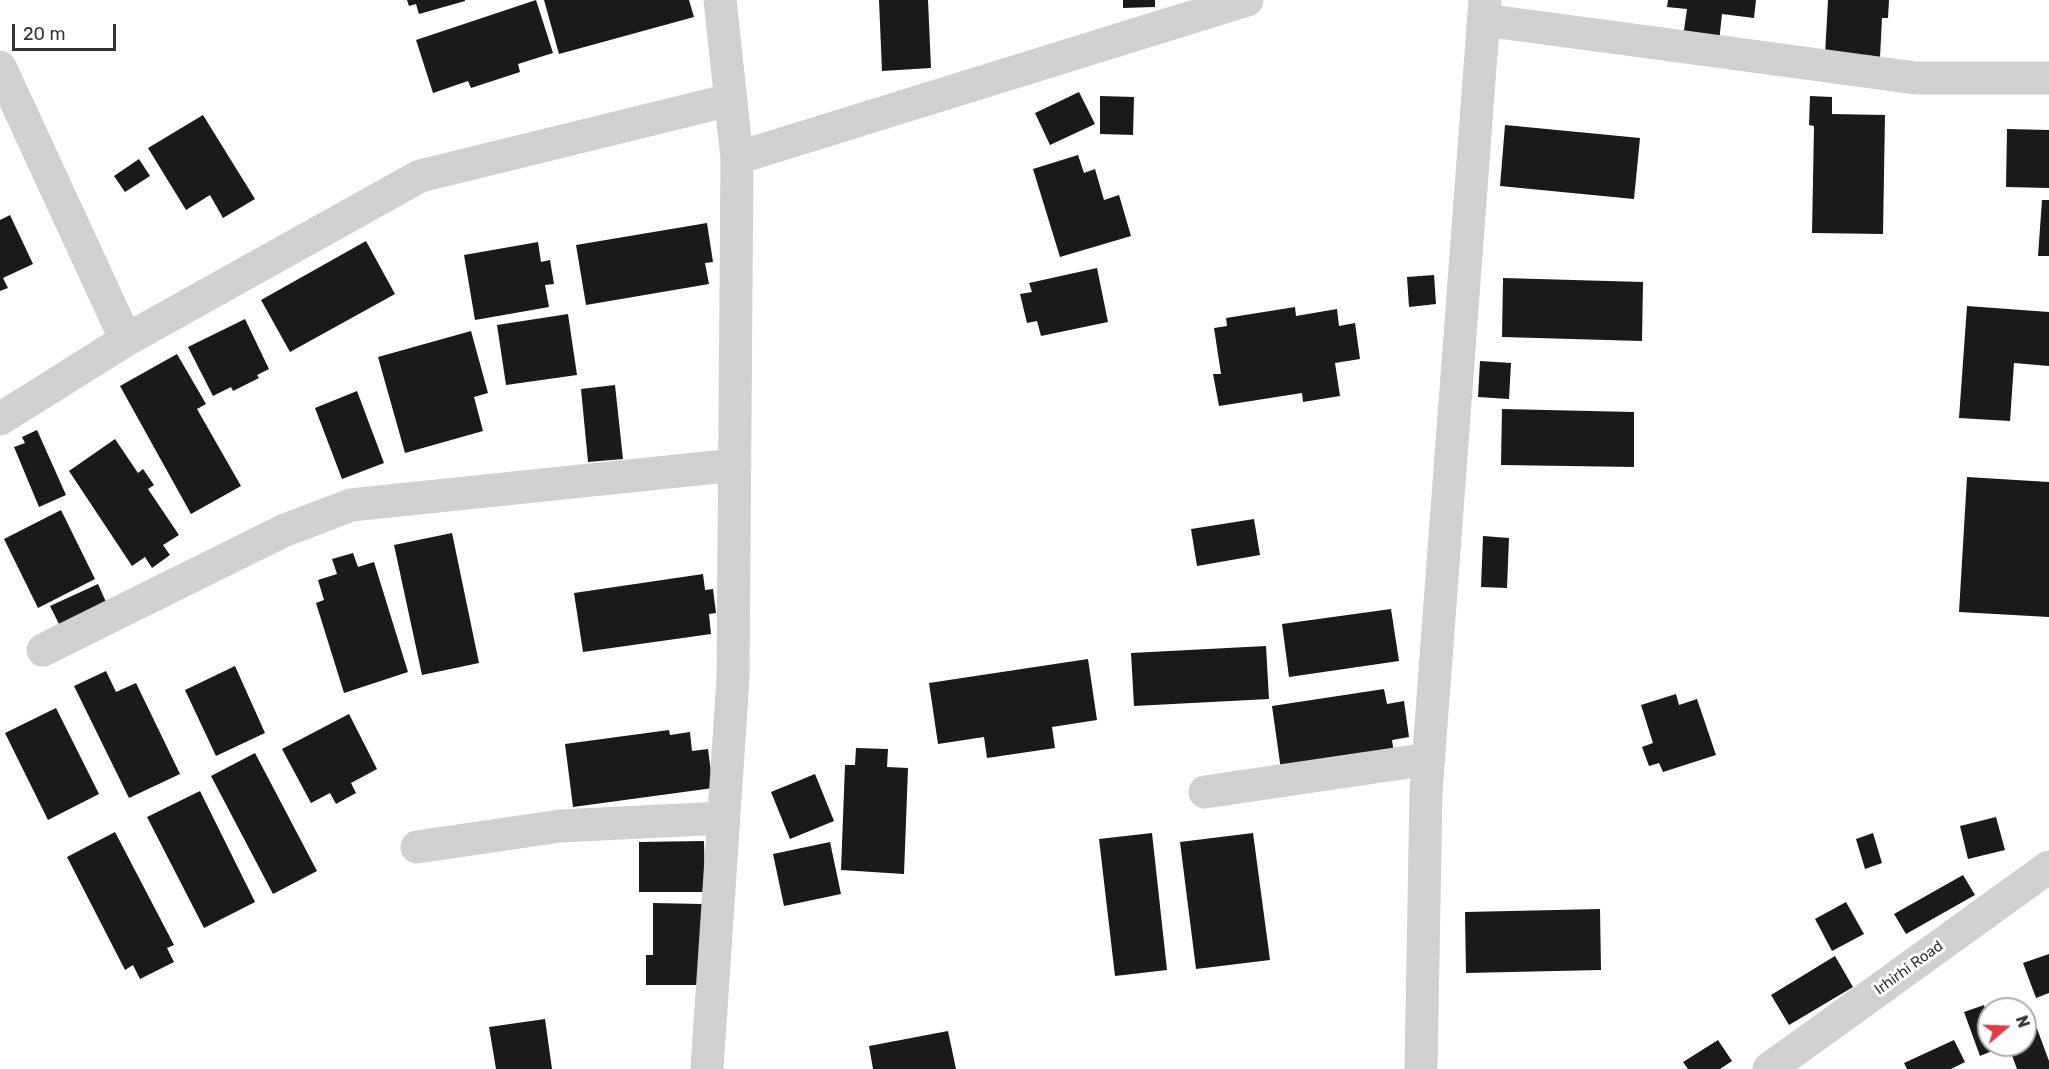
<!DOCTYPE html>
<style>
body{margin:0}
#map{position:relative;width:2049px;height:1069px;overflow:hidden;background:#fff;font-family:Rubik,sans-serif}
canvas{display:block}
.north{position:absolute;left:1977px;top:997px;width:60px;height:60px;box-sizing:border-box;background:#fff;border:2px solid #adadad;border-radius:50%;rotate:71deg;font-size:16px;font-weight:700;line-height:24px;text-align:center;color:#333}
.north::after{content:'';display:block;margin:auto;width:21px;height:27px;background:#e63946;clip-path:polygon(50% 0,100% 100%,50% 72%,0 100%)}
.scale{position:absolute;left:12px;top:24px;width:104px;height:27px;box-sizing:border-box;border:3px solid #333;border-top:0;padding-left:8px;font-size:18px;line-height:21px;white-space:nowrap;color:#333;-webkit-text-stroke:4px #fff;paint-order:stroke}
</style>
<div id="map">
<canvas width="2049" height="1069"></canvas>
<div class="north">N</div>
<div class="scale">20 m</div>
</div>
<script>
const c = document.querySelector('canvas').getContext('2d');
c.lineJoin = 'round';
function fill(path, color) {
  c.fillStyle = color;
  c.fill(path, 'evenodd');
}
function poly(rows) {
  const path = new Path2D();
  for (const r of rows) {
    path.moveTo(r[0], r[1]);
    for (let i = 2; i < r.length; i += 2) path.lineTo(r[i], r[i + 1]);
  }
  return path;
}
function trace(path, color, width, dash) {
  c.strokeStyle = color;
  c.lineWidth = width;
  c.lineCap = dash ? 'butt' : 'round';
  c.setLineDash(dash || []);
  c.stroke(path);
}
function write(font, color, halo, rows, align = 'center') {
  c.font = font + ' Rubik,sans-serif';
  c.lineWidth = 6;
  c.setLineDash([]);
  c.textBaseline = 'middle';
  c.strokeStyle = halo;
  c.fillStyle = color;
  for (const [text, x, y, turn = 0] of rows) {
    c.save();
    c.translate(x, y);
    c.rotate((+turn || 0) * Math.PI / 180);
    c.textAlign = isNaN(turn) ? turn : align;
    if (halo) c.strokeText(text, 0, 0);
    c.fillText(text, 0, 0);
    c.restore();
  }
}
const building = poly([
 [407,0,465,0,465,1,419,14,416,4,409,6],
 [536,0,553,53,518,64,520,72,471,88,468,81,433,93,416,40],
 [544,0,689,0,694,17,559,54],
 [879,0,928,0,931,68,882,71],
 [1123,0,1155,0,1155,7,1123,8],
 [1668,0,1756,0,1754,18,1722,14,1719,42,1683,37,1687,9,1667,7],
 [1828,0,1889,0,1888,18,1882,18,1880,58,1825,55],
 [1079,92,1095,124,1050,145,1035,113],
 [1100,96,1134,97,1133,135,1100,134],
 [1810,96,1832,97,1832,114,1885,115,1883,234,1812,233,1814,126,1809,125],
 [203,115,255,199,223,218,210,195,186,210,148,148],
 [1505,125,1640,138,1634,199,1500,186],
 [2007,129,2049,130,2049,188,2006,187],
 [1078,155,1084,173,1095,169,1104,200,1119,195,1131,236,1060,257,1033,169],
 [139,159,150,176,125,192,114,176],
 [2042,200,2049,200,2049,256,2038,256],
 [10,215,33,264,3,278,8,288,0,291,0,220],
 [707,223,713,262,705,263,709,284,586,305,576,245],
 [366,241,395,294,290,352,261,300],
 [538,242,541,262,550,260,554,284,545,285,549,307,475,320,464,255],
 [1097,268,1108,322,1041,336,1037,321,1027,323,1020,294,1032,292,1029,283],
 [1434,275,1436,304,1409,307,1407,277],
 [1503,278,1643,282,1642,341,1502,337],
 [1967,306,2049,312,2049,366,2014,363,2010,421,1959,418],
 [1295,307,1296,316,1337,309,1339,326,1355,323,1360,359,1335,363,1340,396,1303,402,1302,393,1219,406,1213,374,1221,374,1214,328,1227,326,1226,318],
 [568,314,577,375,506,385,497,325],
 [245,319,269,369,257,375,259,378,233,391,231,387,213,396,188,347],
 [471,331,488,393,474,397,483,431,405,453,378,357],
 [177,354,206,404,197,409,241,486,191,514,120,386],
 [1480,361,1511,363,1509,399,1478,397],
 [615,385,623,459,588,462,581,389],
 [357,391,384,463,342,479,315,408],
 [1502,409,1634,412,1634,467,1501,465],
 [37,430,66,495,39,507,14,447,25,443,22,437],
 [115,439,138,473,143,469,154,485,148,489,179,535,163,545,170,555,152,568,145,557,132,566,69,471],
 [1967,477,2049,482,2049,617,1959,612],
 [61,510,95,579,38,608,4,539],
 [1254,519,1260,555,1197,566,1191,529],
 [452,533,479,663,422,675,394,545],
 [1483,536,1509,538,1507,588,1481,587],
 [353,553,358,567,374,562,408,672,344,693,316,603,324,600,318,580,337,574,332,559],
 [703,574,705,590,713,589,716,613,709,614,711,634,583,652,574,593],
 [98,584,106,602,59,624,50,606],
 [1391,609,1399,661,1289,677,1282,624],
 [1266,646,1269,699,1134,706,1131,653],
 [1088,659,1097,720,1052,727,1055,748,987,758,984,737,938,744,929,683],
 [235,666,265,733,216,756,185,690],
 [106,671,116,692,136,683,180,774,129,798,74,686],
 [1384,689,1387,704,1404,701,1409,737,1392,740,1394,753,1281,770,1272,706],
 [1676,694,1679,705,1697,699,1716,755,1663,772,1659,763,1649,766,1642,747,1653,743,1641,705],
 [56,708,99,794,48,820,5,733],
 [349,714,377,769,351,783,356,793,336,804,330,793,311,803,282,749],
 [669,730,670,735,690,732,692,751,708,749,713,788,573,807,565,744],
 [856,748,888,749,887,767,908,768,904,874,841,870,845,765,855,765],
 [255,753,317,871,273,894,211,776],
 [815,774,834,821,790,839,771,792],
 [200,791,255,902,204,928,147,817],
 [1996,817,2005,850,1968,859,1960,826],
 [115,832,174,945,167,948,174,962,140,979,133,965,125,970,67,857],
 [1152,833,1167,970,1115,976,1099,839],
 [1253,833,1270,960,1196,969,1180,842],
 [1873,833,1882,863,1865,869,1856,839],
 [704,841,705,892,639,892,639,842],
 [830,842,841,894,784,906,773,854],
 [1963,875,1975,895,1906,934,1894,914],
 [1846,902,1864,934,1832,951,1815,919],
 [653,903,703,904,703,985,646,985,646,955,653,955],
 [1600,909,1601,970,1466,973,1465,912],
 [2049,954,2049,993,2036,998,2023,963],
 [1835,956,1853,987,1789,1025,1771,995],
 [1984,1005,1989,1020,1989,1045,1998,1045,1999,1048,1980,1056,1964,1012],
 [2032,1015,2049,1061,2049,1069,2017,1069,2008,1045,2025,1045,2025,1018],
 [545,1019,552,1069,496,1069,489,1027],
 [948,1031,956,1069,873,1069,869,1046],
 [1718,1040,1732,1061,1720,1069,1688,1069,1683,1062],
 [1954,1040,1965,1062,1951,1069,1907,1069,1904,1063]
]);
const minor = poly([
 [1484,20,1916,78,2049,78],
 [0,67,126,340],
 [737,158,1247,0],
 [0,419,126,340,420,176,730,100],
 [43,650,283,531,351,505,735,465],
 [1205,792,1429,759],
 [417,847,560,826,723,818],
 [707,1069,733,679,737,158,720,0],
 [1421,1069,1426,792,1485,0],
 [1769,1069,2049,867]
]);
const streetNames = [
 ["Irhirhi Road",1909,968,-36]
];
fill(building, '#1a1a1a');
trace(minor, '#d0d0d0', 33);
write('15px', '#333', '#fff', streetNames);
</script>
